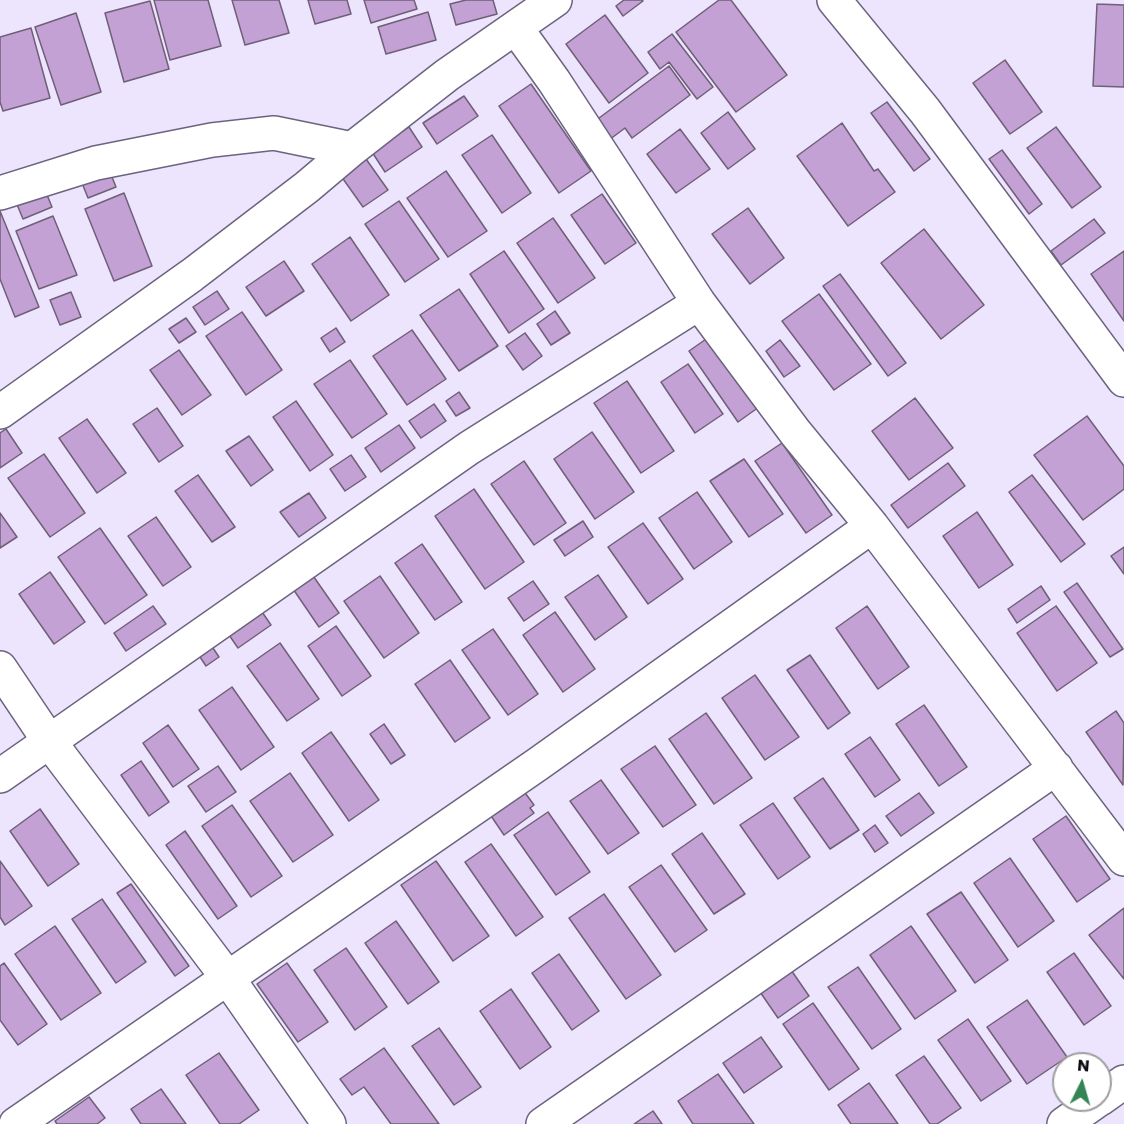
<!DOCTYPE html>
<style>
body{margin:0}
#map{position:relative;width:1124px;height:1124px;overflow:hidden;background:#ede5fe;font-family:Poppins,sans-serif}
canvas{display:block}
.north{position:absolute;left:1052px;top:1052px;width:60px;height:60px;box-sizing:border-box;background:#fff;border:2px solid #9f9da1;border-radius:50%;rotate:5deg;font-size:16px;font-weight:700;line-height:24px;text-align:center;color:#0f0b15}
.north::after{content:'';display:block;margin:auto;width:21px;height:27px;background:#348556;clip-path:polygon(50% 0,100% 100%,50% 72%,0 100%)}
</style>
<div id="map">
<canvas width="1124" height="1124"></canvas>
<div class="north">N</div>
</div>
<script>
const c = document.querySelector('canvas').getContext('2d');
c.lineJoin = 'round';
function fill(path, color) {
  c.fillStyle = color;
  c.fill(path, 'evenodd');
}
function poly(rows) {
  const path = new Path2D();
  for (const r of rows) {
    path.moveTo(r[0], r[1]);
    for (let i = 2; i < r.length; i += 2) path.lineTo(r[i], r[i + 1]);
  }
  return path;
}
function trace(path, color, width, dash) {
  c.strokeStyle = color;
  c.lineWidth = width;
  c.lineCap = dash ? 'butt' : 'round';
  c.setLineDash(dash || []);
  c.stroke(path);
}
const building = poly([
 [154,0,208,0,221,46,170,60,154,0],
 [232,0,279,0,289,33,245,45,232,0],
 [308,0,347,0,351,14,315,24,308,0],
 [364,0,414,0,417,9,371,23,364,0],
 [466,0,493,0,497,14,456,25,450,4,466,0],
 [624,0,642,0,643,1,623,16,616,6,624,0],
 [719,0,731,0,787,75,736,112,676,32,719,0],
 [150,1,169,69,124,82,105,13,150,1],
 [1097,4,1124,5,1124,87,1093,86,1097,4],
 [428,12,436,40,386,54,378,27,428,12],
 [76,13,101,92,61,105,35,27,76,13],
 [605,15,648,73,609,103,566,44,605,15],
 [31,28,50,98,3,111,0,102,0,37,31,28],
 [672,34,713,87,697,99,669,62,660,69,648,52,672,34],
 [1005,60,1042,112,1010,134,973,83,1005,60],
 [669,66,690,95,632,138,625,128,609,140,595,121,669,66],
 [531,84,591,171,559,193,499,106,531,84],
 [464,96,478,116,437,144,423,123,464,96],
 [887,102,930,159,914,171,871,113,887,102],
 [728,112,755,149,728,169,701,133,728,112],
 [842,123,874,171,878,169,895,192,848,226,797,156,842,123],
 [409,127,422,147,385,172,372,152,409,127],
 [1056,127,1101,187,1072,208,1027,148,1056,127],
 [680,129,710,169,676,193,647,154,680,129],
 [492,135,531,193,502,213,462,155,492,135],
 [1002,150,1042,204,1029,214,989,159,1002,150],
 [366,159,388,190,363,207,341,176,366,159],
 [108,167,116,187,88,198,80,178,108,167],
 [446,171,487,231,448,257,407,198,446,171],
 [45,190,52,207,23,219,16,202,45,190],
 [124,193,152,266,114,281,85,209,124,193],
 [602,194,636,243,605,264,571,215,602,194],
 [399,201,439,259,405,282,365,224,399,201],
 [748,208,784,258,750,284,712,234,748,208],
 [0,211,39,307,15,317,0,279,0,211],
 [53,216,77,275,39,289,16,231,53,216],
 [553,218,595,278,558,303,517,243,553,218],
 [1094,219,1105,233,1061,265,1051,251,1094,219],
 [924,229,984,305,941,339,881,263,924,229],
 [350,237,389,295,351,321,312,264,350,237],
 [504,251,544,309,509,333,470,274,504,251],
 [1124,251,1124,321,1091,274,1124,251],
 [284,261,304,291,266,316,246,287,284,261],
 [840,274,906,363,888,376,823,286,840,274],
 [459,289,498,346,459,371,420,315,459,289],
 [217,291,229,309,205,325,193,307,217,291],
 [71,292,81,317,60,325,50,300,71,292],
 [819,294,871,364,834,390,782,321,819,294],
 [555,311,570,333,551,345,537,324,555,311],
 [242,312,282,370,246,395,206,336,242,312],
 [186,318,196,332,179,343,169,329,186,318],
 [336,328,345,342,330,352,321,338,336,328],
 [412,330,446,379,407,405,373,356,412,330],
 [525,333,542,356,523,370,506,346,525,333],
 [709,337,759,407,738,422,689,351,709,337],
 [780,340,800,366,784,377,766,351,780,340],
 [179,350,211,395,182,415,150,370,179,350],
 [350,360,387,414,352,438,314,384,350,360],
 [688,364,723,414,695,433,661,382,688,364],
 [627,381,674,451,641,473,594,403,627,381],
 [459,392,470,408,456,416,446,401,459,392],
 [915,398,953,448,909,480,872,431,915,398],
 [296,401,333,455,310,471,273,417,296,401],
 [434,404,446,421,421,438,409,421,434,404],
 [157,408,183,446,159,462,133,424,157,408],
 [1087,416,1124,466,1124,489,1083,520,1034,455,1087,416],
 [87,419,126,473,97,493,59,438,87,419],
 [399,425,415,448,381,472,365,448,399,425],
 [6,429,22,453,0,468,0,433,6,429],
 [592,432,634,492,595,519,554,459,592,432],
 [249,436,273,470,251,486,226,451,249,436],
 [782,443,832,515,806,533,755,461,782,443],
 [44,454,85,513,50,537,8,478,44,454],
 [351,455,366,477,345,491,330,469,351,455],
 [744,459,783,514,749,537,710,481,744,459],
 [524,461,566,523,534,545,491,484,524,461],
 [948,463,965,486,908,528,891,505,948,463],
 [198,475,235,527,212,542,175,491,198,475],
 [1032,475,1085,544,1061,562,1009,492,1032,475],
 [474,489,524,562,485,589,435,516,474,489],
 [697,492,732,542,694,569,659,518,697,492],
 [309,493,326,518,299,537,280,512,309,493],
 [977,512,1013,565,979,588,943,536,977,512],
 [0,513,17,537,0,548,0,513],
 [156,517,191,567,163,586,128,536,156,517],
 [583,521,593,537,565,556,554,540,583,521],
 [643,523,683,579,648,604,608,547,643,523],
 [100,528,147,595,105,624,58,557,100,528],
 [422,544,462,602,435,620,395,563,422,544],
 [1124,547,1124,574,1111,556,1124,547],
 [309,570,339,613,319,627,289,583,309,570],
 [50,572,85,622,54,644,19,594,50,572],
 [598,575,627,617,595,640,565,597,598,575],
 [380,576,419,633,384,658,344,601,380,576],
 [533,581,549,604,524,621,508,598,533,581],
 [1077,583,1123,649,1110,657,1064,592,1077,583],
 [1041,586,1050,600,1017,623,1008,609,1041,586],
 [153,606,166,624,126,651,114,633,153,606],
 [867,606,909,667,878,689,836,628,867,606],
 [1056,606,1097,663,1057,691,1017,633,1056,606],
 [260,609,271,625,238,648,227,632,260,609],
 [555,612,595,669,563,692,523,635,555,612],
 [336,626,371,676,342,696,308,646,336,626],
 [493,629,538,694,508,715,462,650,493,629],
 [209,642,219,657,206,666,196,651,209,642],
 [280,643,319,699,287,721,247,666,280,643],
 [810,655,850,713,828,729,787,670,810,655],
 [450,660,490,718,455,742,415,684,450,660],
 [755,675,799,737,765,760,722,698,755,675],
 [232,687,274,747,241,770,199,710,232,687],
 [924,705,967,767,939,786,896,724,924,705],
 [1116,711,1124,723,1123,785,1086,732,1116,711],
 [706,713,752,778,714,804,669,739,706,713],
 [384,724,405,755,391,764,370,734,384,724],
 [168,725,199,769,173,787,143,743,168,725],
 [331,732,379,800,349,821,302,753,331,732],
 [870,737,900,780,875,797,845,754,870,737],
 [655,746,696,805,663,827,621,769,655,746],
 [141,761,169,802,149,816,121,775,141,761],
 [218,766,236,792,206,812,188,786,218,766],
 [290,773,333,835,293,862,250,801,290,773],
 [823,778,859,830,830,849,794,798,823,778],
 [601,780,639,833,608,854,570,801,601,780],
 [520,786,534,805,530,808,534,813,504,835,487,810,520,786],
 [919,793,934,813,901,836,886,816,919,793],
 [773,803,810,857,778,879,740,825,773,803],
 [232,805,282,876,251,897,202,826,232,805],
 [40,809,79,864,48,886,10,831,40,809],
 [548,812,590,872,556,895,514,835,548,812],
 [1066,816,1110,879,1077,902,1033,839,1066,816],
 [875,825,888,843,875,852,863,834,875,825],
 [185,831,237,906,218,919,166,845,185,831],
 [702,833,745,894,714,914,672,854,702,833],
 [491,844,543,917,516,936,465,862,491,844],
 [1010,858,1054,921,1018,947,974,883,1010,858],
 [0,861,32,906,5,925,0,917,0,861],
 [436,861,489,936,453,961,401,885,436,861],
 [661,865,707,930,675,952,629,887,661,865],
 [131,884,189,966,175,976,117,893,131,884],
 [961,892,1008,960,975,983,927,914,961,892],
 [604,894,661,975,626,999,569,918,604,894],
 [102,899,146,962,116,983,72,919,102,899],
 [1124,908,1124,979,1089,935,1124,908],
 [396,921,439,982,408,1004,365,943,396,921],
 [55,926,101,993,61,1020,15,954,55,926],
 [911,926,956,991,915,1019,870,955,911,926],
 [346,948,387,1007,355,1030,314,970,346,948],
 [1074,953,1111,1006,1084,1025,1047,972,1074,953],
 [559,954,599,1011,572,1030,532,973,559,954],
 [4,963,47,1024,18,1045,0,1020,0,966,4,963],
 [287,963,328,1022,298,1042,257,984,287,963],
 [789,967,809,996,778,1018,758,989,789,967],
 [858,967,901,1029,872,1049,828,987,858,967],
 [511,989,551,1047,520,1069,480,1011,511,989],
 [1027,1000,1067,1057,1027,1084,987,1027,1027,1000],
 [813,1003,859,1069,829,1090,783,1024,813,1003],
 [968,1019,1011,1081,981,1101,938,1040,968,1019],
 [439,1028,481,1087,454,1105,412,1046,439,1028],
 [761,1037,782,1067,744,1093,723,1063,761,1037],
 [384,1048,439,1124,391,1124,364,1087,352,1095,340,1079,384,1048],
 [219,1053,259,1110,239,1124,220,1124,186,1075,219,1053],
 [924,1056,961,1108,937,1124,930,1124,896,1075,924,1056],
 [718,1074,754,1124,693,1124,678,1101,718,1074],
 [869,1083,898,1124,851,1124,838,1105,869,1083],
 [161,1089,186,1124,141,1124,131,1109,161,1089],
 [89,1097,105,1118,97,1124,57,1124,55,1121,89,1097],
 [653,1111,662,1124,634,1124,653,1111]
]);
const street = poly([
 [834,0,925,111,1124,380],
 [516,28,554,81,699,303,795,432,872,526,1124,859],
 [0,193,96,163,212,140,274,133,352,149],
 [0,412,192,275,307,187,352,149,447,75,555,0],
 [0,668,49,741,227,977,329,1124],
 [0,776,469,448,699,303],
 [1100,1099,1124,1082],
 [16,1124,538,764,872,526],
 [543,1124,1056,768],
 [1064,1124,1098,1100]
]);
fill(building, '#c3a1d4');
trace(building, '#6f5f77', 1.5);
trace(street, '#6c647e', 36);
trace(street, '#fff', 33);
</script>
